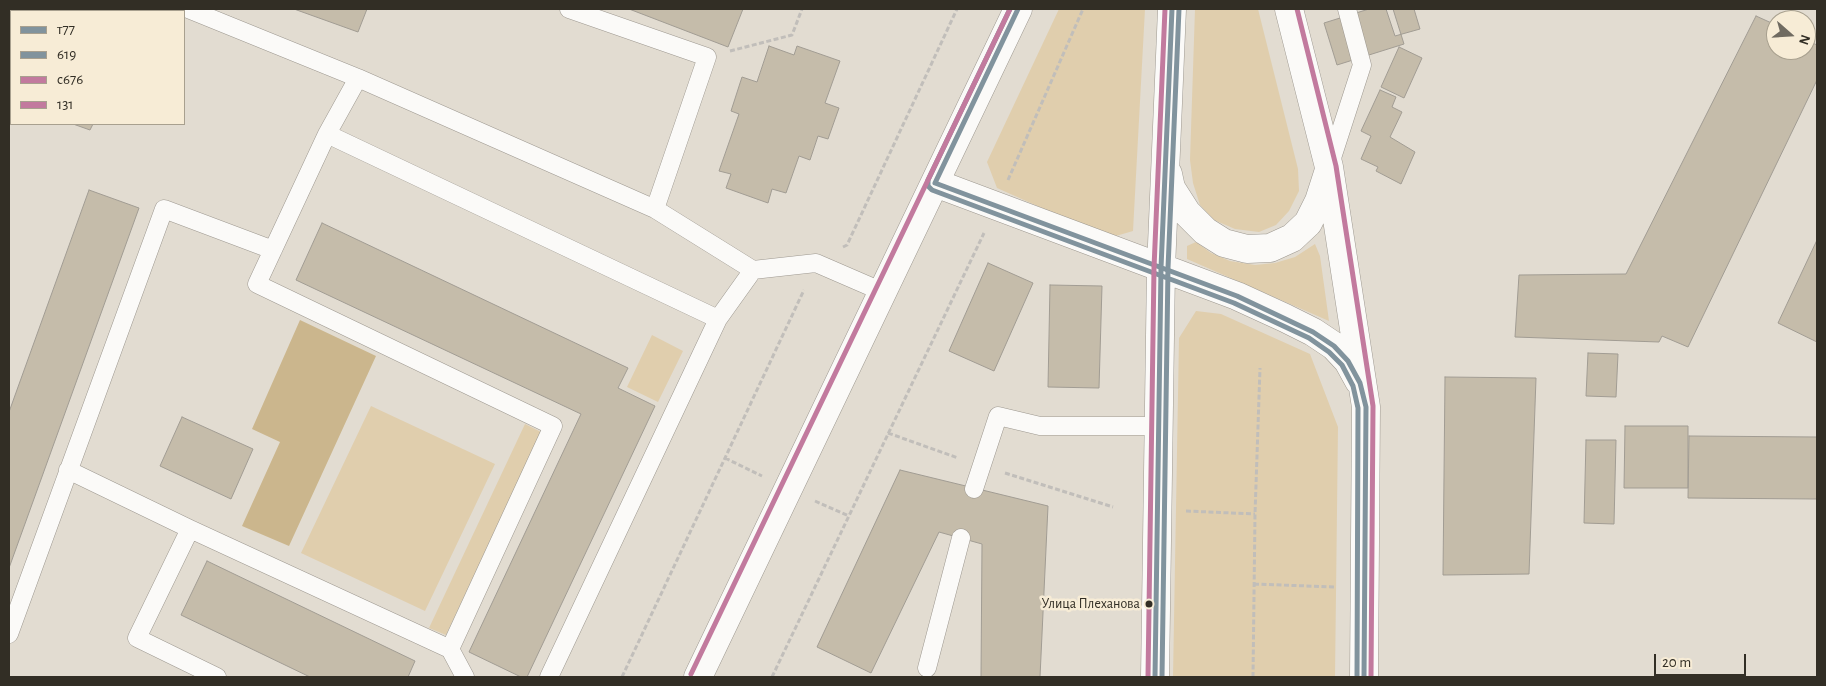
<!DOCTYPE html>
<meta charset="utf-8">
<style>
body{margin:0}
#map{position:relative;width:1826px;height:686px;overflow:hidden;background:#e2dcd1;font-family:"Alegreya Sans",sans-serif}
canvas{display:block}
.frame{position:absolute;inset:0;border:10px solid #322e25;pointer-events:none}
.legend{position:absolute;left:10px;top:10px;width:175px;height:115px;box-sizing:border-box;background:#f7ecd6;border:1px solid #a8a08f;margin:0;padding:6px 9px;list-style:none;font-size:15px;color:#322e25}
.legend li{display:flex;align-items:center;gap:10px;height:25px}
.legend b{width:25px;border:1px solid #a8a08f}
.north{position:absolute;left:1766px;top:10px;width:50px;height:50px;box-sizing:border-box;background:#f7ecd6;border:1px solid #a8a08f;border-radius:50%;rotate:109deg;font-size:14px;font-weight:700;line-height:20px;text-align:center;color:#322e25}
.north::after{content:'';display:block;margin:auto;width:18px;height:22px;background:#706b61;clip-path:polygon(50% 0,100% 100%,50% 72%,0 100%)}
.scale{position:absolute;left:1654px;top:654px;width:92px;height:22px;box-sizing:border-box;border:2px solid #322e25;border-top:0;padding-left:6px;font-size:15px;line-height:18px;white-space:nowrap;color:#322e25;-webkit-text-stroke:4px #f7ecd6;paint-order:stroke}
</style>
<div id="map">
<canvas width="1826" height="686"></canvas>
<div class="frame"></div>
<ul class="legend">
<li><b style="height:6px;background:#81939d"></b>т77</li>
<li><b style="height:6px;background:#81939d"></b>619</li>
<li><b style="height:6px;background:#c27a9e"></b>с676</li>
<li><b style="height:6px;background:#c27a9e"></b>131</li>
</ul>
<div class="north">N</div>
<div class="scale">20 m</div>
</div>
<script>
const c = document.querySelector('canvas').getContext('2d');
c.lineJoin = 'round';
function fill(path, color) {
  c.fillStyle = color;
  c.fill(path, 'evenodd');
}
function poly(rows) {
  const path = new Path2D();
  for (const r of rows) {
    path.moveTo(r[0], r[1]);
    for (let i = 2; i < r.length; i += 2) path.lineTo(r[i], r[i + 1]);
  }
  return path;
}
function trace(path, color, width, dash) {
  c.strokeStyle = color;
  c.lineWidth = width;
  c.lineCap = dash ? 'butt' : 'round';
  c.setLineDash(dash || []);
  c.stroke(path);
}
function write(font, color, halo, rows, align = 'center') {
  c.font = font + ' "Alegreya Sans",sans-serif';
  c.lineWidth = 5;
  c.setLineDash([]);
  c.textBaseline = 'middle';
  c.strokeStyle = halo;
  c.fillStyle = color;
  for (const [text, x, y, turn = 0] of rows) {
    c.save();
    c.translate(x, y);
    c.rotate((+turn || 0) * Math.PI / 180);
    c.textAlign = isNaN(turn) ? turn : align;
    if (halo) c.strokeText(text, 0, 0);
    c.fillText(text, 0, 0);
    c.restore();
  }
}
const green = poly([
 [1059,9,1145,9,1133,231,1109,238,997,188,987,162],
 [1195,9,1258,9,1298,169,1299,191,1289,211,1276,225,1259,232,1235,229,1214,220,1200,205,1193,183,1190,160],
 [1196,242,1211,253,1230,261,1255,265,1275,263,1295,257,1315,244,1320,256,1329,321,1187,259,1187,246],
 [1196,311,1221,314,1310,354,1338,427,1335,677,1173,677,1179,338],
 [652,335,683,351,658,402,627,387],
 [371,406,495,464,425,611,301,553],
 [525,424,541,432,446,635,429,628]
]);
const forest = poly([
 [300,320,376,356,289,546,242,526,280,442,252,429]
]);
const building = poly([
 [294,9,367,9,358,32,294,9],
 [629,9,743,9,728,47,629,9],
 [1369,9,1393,9,1404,44,1337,65,1324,23,1369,9],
 [1386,9,1414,9,1420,29,1395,36,1386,9],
 [1756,16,1776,25,1776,50,1806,50,1806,40,1817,45,1817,80,1688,347,1662,336,1659,342,1515,337,1519,275,1626,274,1756,16],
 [769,46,794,55,797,46,840,61,825,103,839,108,828,139,818,136,810,160,799,156,786,193,772,189,768,203,726,188,731,174,719,171,739,114,731,111,742,77,757,82,769,46],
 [1399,47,1422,58,1404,98,1381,87,1399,47],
 [1380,90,1396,97,1392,107,1402,112,1390,137,1415,152,1401,184,1376,171,1378,167,1361,159,1371,136,1361,131,1380,90],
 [73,124,93,124,90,130,73,124],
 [89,190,139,208,9,568,9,412,89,190],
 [322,223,628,368,618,388,655,406,527,677,521,677,469,652,581,414,296,280,322,223],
 [1817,240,1817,342,1778,323,1817,240],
 [988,263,1033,283,994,371,949,351,988,263],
 [1050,285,1102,286,1099,388,1048,387,1050,285],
 [1588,353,1618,354,1616,397,1586,396,1588,353],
 [1445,377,1536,378,1529,574,1443,575,1445,377],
 [182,417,253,449,231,499,160,466,182,417],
 [1625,426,1688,426,1688,488,1624,488,1625,426],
 [1689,436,1817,437,1817,499,1688,498,1689,436],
 [1586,440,1616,440,1614,524,1584,523,1586,440],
 [900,470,1048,506,1040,677,981,677,982,544,939,532,871,673,817,647,900,470],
 [207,561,415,661,408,677,310,677,181,615,207,561]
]);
const path = poly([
 [730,51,792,35,802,9],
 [1008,180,1083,9],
 [843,247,847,245,957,9],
 [888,433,958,458],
 [725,458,762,476],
 [1005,473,1113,507],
 [815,501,849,516],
 [1186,511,1255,514],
 [1254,584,1334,587],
 [622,677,804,290],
 [772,677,984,233],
 [1253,677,1255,514,1260,368]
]);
const service = poly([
 [188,9,358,78,655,209,753,270,816,263,883,292],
 [569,9,707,57,655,209],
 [28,11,29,9],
 [9,62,11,56],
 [358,78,327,134,257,284,553,426,450,649],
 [327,134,718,319],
 [1330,164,1362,65,1347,9],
 [68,470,190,529,450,649,465,677],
 [974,489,998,416,1040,426,1159,426],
 [190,529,137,638,217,677],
 [9,634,164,209,273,250],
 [927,668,961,538],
 [549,677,718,319,753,270]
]);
const secondary = poly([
 [1289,9,1329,167,1366,407,1364,677],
 [1168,174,1171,188,1187,213,1205,231,1224,243,1247,249,1270,248,1292,238,1308,223,1319,201,1328,173],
 [935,183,1237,296,1285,318,1313,332,1334,346,1348,361,1359,381],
 [698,677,1018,9],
 [1155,677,1161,268,1172,9]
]);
const bus1 = poly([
 [1018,9,935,183,1237,296,1313,332,1334,346,1348,361,1360,383,1366,407,1364,677],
 [1155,677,1161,268,1172,9]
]);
const bus2 = poly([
 [1010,9,928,180,928,186,932,190,1234,303,1309,338,1329,352,1342,365,1353,386,1358,408,1357,677],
 [1162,677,1168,268,1179,9]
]);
const bus3 = poly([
 [691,674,1010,9]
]);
const bus4 = poly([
 [1297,9,1336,166,1373,406,1371,677],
 [1148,677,1154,268,1165,9]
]);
const markers = [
 [1149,604,4.5,"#322e25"]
];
const busNames = [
 ["Улица Плеханова",1140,604]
];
fill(green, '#e0cead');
fill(forest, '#cbb68d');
fill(building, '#c5bcaa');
trace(building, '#a19c93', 1);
trace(service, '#9d9890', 19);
trace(secondary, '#9d9890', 29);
trace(path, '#c1beba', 3, [5, 2.5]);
trace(service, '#fbfaf8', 18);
trace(secondary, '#fbfaf8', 28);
trace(bus1, '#81939d', 5);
trace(bus2, '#81939d', 5);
trace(bus3, '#c27a9e', 5);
trace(bus4, '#c27a9e', 5);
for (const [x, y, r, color] of markers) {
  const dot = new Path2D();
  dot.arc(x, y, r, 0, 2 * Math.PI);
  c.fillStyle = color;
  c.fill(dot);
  trace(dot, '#f7ecd6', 2);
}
write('14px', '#322e25', '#f7ecd6', busNames, 'right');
</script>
